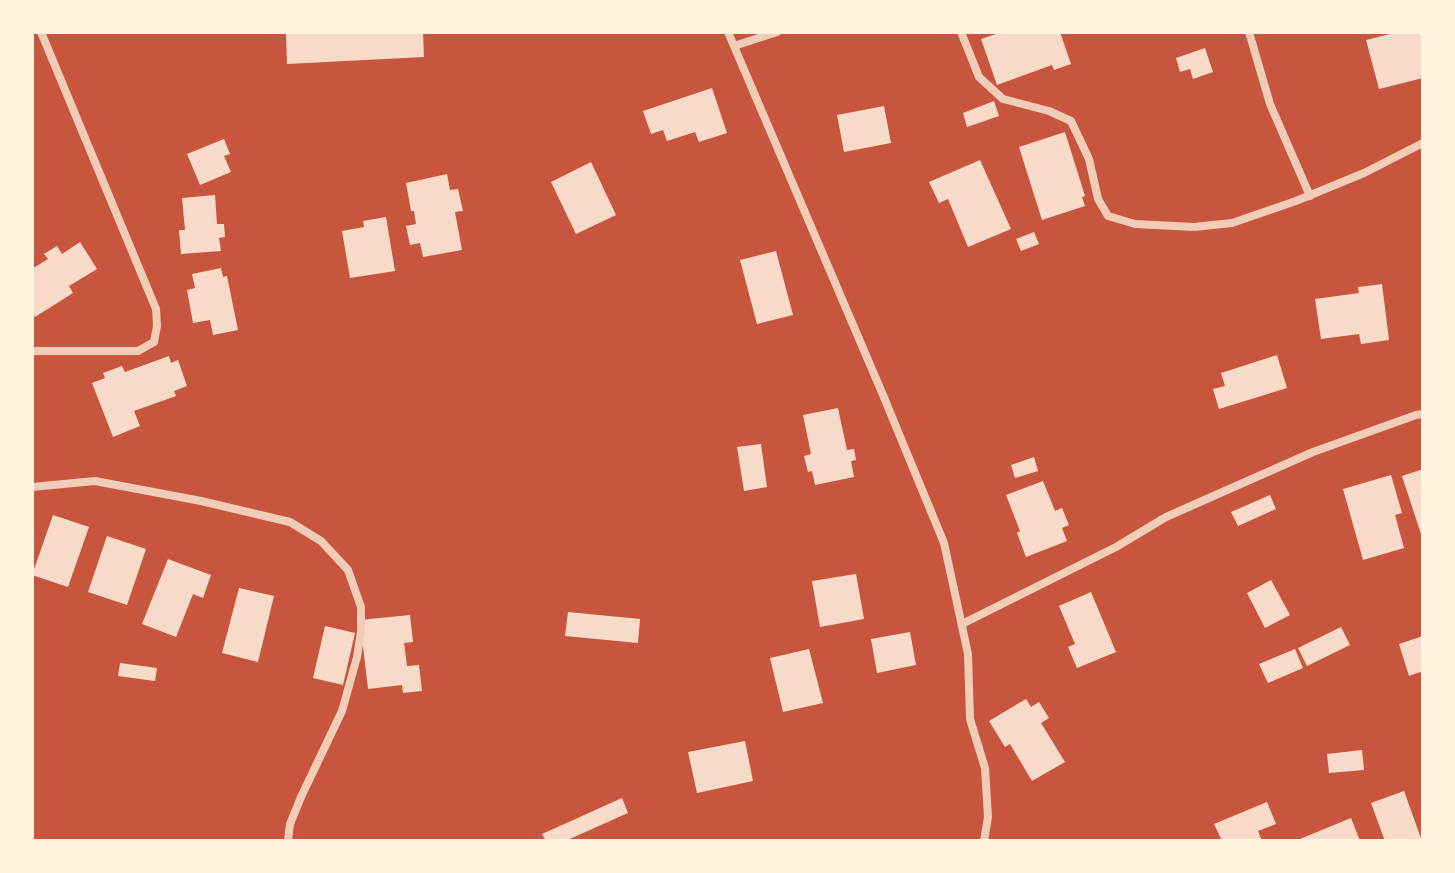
<!DOCTYPE html>
<style>
body{margin:0}
#map{position:relative;width:1455px;height:873px;overflow:hidden;background:#c8553d;font-family:"Roboto Condensed",sans-serif}
canvas{display:block}
.frame{position:absolute;inset:0;border:34px solid #fff3e0;pointer-events:none}
</style>
<div id="map">
<canvas width="1455" height="873"></canvas>
<div class="frame"></div>
</div>
<script>
const c = document.querySelector('canvas').getContext('2d');
c.lineJoin = 'round';
function fill(path, color) {
  c.fillStyle = color;
  c.fill(path, 'evenodd');
}
function poly(rows) {
  const path = new Path2D();
  for (const r of rows) {
    path.moveTo(r[0], r[1]);
    for (let i = 2; i < r.length; i += 2) path.lineTo(r[i], r[i + 1]);
  }
  return path;
}
function trace(path, color, width, dash) {
  c.strokeStyle = color;
  c.lineWidth = width;
  c.lineCap = dash ? 'butt' : 'round';
  c.setLineDash(dash || []);
  c.stroke(path);
}
const building = poly([
 [325,32,423,32,424,57,287,64,286,34],
 [1002,32,1060,32,1071,64,1054,70,1052,65,997,85,981,39],
 [1398,32,1421,32,1423,41,1423,78,1379,89,1366,40],
 [1205,48,1213,72,1193,79,1190,69,1180,72,1176,58],
 [712,88,727,133,699,142,695,132,667,141,663,130,651,134,643,111],
 [994,101,999,116,967,127,963,113],
 [884,106,891,143,844,152,837,115],
 [1065,132,1085,196,1082,197,1085,206,1042,220,1019,147],
 [224,139,230,154,224,156,231,172,200,185,187,154],
 [980,160,1011,229,968,247,948,199,939,203,929,182],
 [591,162,616,215,576,234,551,182],
 [447,174,450,190,458,189,463,211,455,212,462,250,423,257,420,243,410,245,406,226,416,224,414,211,411,211,406,183],
 [215,195,217,224,224,224,225,237,219,238,221,251,181,254,179,230,185,230,182,198],
 [386,217,395,271,350,278,342,231,364,227,363,221],
 [1034,232,1039,244,1021,251,1016,239],
 [80,242,97,269,69,286,73,293,35,317,32,312,32,269,48,259,44,254,57,246,62,254],
 [776,251,793,315,757,324,740,260],
 [221,268,223,277,227,276,238,330,213,335,210,320,193,323,187,290,195,288,192,274],
 [1382,284,1389,340,1361,344,1359,334,1321,339,1315,299,1359,293,1358,287],
 [1277,355,1287,388,1219,409,1213,389,1225,386,1221,373],
 [169,356,171,363,178,360,187,386,174,391,176,396,134,411,140,426,113,437,92,383,105,378,103,373,122,366,125,372],
 [838,408,847,450,854,449,856,460,851,461,854,477,815,485,812,471,808,472,804,456,811,454,803,415],
 [761,444,767,487,744,491,737,447],
 [1034,457,1038,471,1015,478,1011,465],
 [1423,469,1423,537,1422,537,1402,476],
 [1391,475,1402,513,1395,515,1404,548,1363,560,1343,489],
 [1043,481,1055,511,1062,508,1069,525,1062,528,1067,541,1026,557,1017,533,1020,531,1006,495],
 [1270,495,1276,509,1238,526,1231,512],
 [53,515,89,527,68,587,32,575],
 [107,536,146,549,127,605,88,592],
 [168,559,211,575,203,598,193,594,176,637,142,624],
 [856,574,864,619,820,627,812,581],
 [1271,580,1290,615,1265,628,1247,593],
 [239,588,274,596,258,662,222,653],
 [1091,592,1116,652,1077,668,1068,647,1075,644,1059,606],
 [568,612,640,619,638,643,565,636],
 [410,615,413,642,404,643,407,666,419,665,422,691,403,693,402,685,368,689,360,620],
 [325,626,355,633,343,685,313,678],
 [1341,627,1350,645,1307,666,1298,648],
 [910,632,916,665,877,673,871,639],
 [1423,636,1423,671,1409,676,1399,644],
 [809,649,823,703,783,712,770,658],
 [1295,649,1303,668,1268,683,1259,664],
 [120,663,157,668,155,681,118,676],
 [1026,699,1031,707,1039,702,1049,718,1041,723,1065,762,1032,781,1010,744,1005,747,989,721],
 [745,741,753,781,697,793,688,752],
 [1362,750,1364,770,1329,773,1327,754],
 [1404,791,1422,841,1385,841,1371,803],
 [622,798,628,813,565,841,546,841,542,834],
 [1267,802,1276,824,1258,831,1262,841,1222,841,1214,824],
 [1351,818,1360,841,1295,841]
]);
const minor = poly([
 [728,32,883,395,944,543,968,654,970,719,985,768,988,817,984,841],
 [961,32,979,77,1003,99,1049,111,1071,121,1089,159,1098,199,1108,216,1135,224,1194,227,1232,223,1296,201,1364,173,1423,143],
 [1249,32,1270,104,1310,196],
 [734,46,777,32],
 [32,351,138,351,154,342,157,326,156,309,41,32],
 [32,487,95,481,201,501,290,522,321,541,348,570,361,607,361,632,357,657,342,711,301,797,290,824,288,841],
 [962,624,1116,547,1166,517,1313,452,1416,415,1423,414]
]);
fill(building, '#f7dbc8');
trace(minor, '#f1ccb7', 8);
</script>
